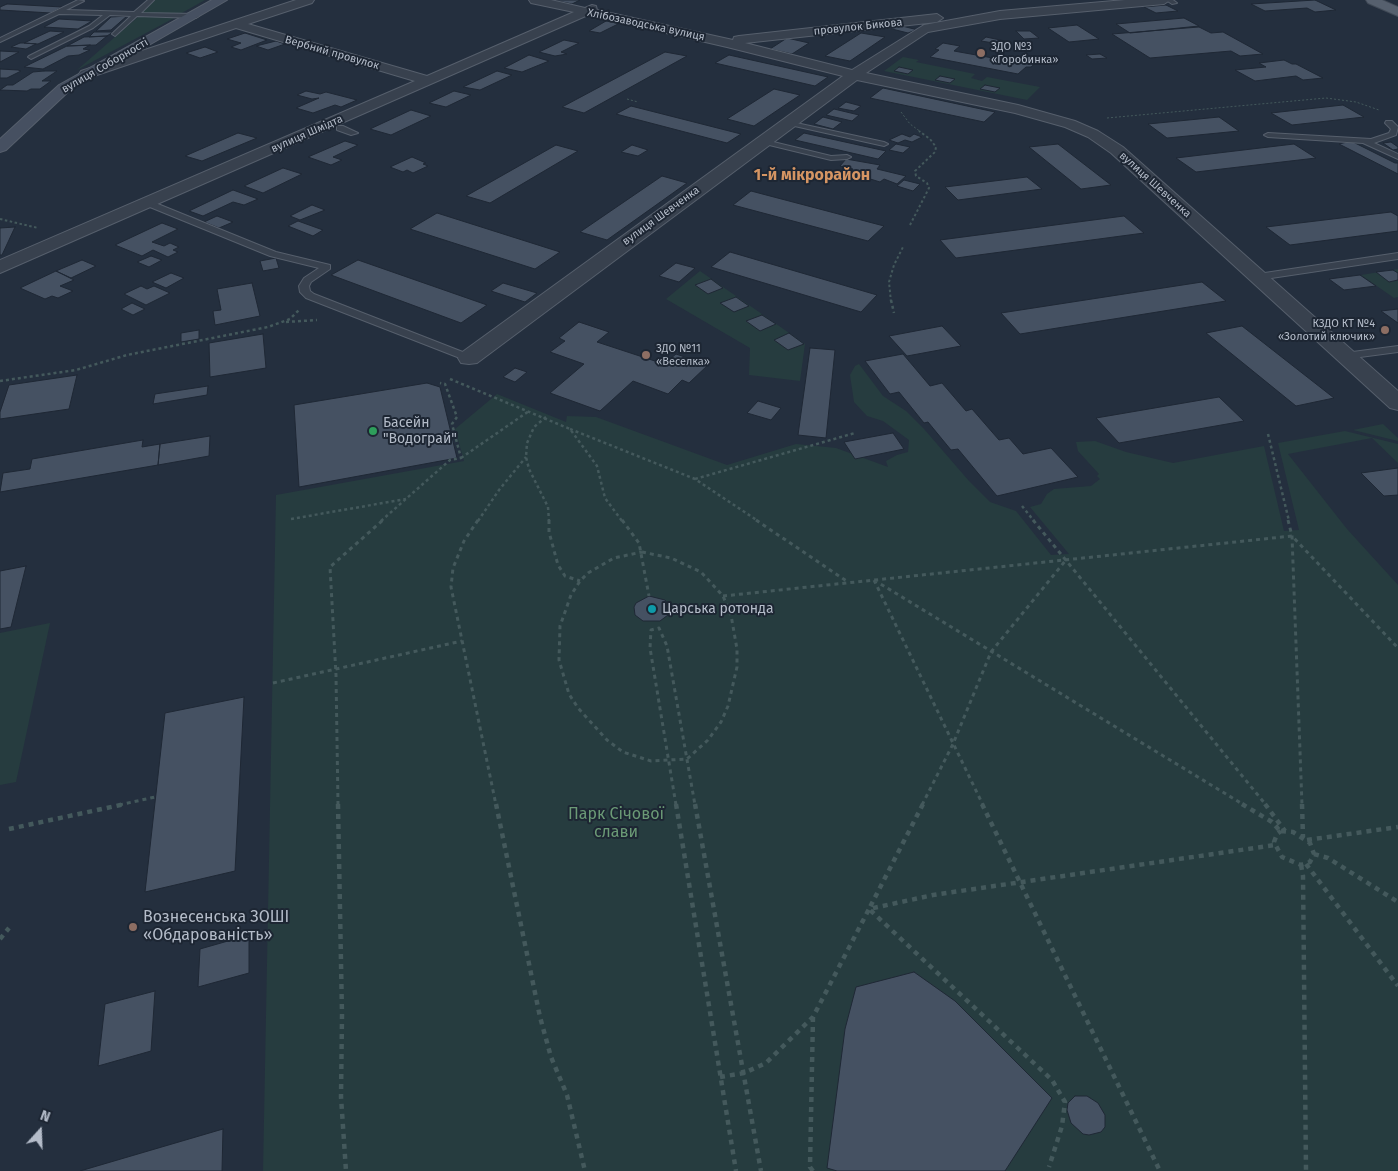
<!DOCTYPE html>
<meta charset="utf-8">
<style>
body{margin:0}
#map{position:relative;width:1398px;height:1171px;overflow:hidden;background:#242f3e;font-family:"Fira Sans",sans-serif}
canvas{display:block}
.north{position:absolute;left:15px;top:1106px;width:50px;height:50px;-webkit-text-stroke:4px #1d2633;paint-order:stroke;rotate:20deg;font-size:14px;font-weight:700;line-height:20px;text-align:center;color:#b4bcc9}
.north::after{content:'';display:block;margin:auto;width:18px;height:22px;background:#b4bcc9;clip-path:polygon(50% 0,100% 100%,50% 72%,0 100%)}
</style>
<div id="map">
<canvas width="1398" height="1171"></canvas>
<div class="north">N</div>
</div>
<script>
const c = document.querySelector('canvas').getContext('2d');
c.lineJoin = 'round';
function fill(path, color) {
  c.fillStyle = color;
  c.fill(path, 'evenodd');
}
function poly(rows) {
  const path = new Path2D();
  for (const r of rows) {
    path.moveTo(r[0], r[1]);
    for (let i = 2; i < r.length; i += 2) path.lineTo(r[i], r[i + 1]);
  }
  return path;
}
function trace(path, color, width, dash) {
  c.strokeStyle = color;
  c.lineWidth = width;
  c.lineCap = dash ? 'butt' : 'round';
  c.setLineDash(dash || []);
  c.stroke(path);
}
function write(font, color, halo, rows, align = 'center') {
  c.font = font + ' "Fira Sans",sans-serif';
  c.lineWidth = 4;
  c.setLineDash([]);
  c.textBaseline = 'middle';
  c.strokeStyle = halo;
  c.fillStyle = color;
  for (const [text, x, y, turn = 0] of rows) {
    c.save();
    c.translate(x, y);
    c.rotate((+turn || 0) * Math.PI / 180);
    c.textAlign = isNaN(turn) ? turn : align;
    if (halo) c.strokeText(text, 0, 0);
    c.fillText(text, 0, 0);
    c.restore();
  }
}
const green = poly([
 [155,0,205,0,180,14,140,14],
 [138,17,176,17,77,70],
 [903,57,919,60,916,62,975,74,971,78,982,81,987,77,1040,87,1027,100,884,71],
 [1398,269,1398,297,1394,298,1361,275],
 [700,271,805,344,800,381,749,375,750,348,666,299],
 [859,364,883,396,906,411,924,429,969,481,990,502,1016,511,1051,555,1069,554,1030,507,1041,504,1047,494,1054,489,1091,486,1100,479,1097,476,1099,474,1078,451,1076,442,1095,441,1126,452,1173,463,1264,446,1284,531,1299,530,1278,443,1345,431,1398,444,1398,463,1372,438,1288,454,1347,529,1398,585,1398,1171,263,1171,276,495,464,461,455,429,497,394,566,422,567,416,596,417,727,465,796,444,836,448,888,467,886,461,897,455,908,452,909,440,883,421,867,416,854,402,850,375,855,366],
 [1383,424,1398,438,1398,441,1353,430],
 [50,623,16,782,0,785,0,633]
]);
const building = poly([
 [553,0,580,0,572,4,553,0],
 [1315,0,1336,10,1315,12,1307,8,1265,11,1251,4,1315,0],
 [7,4,62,7,51,13,0,10,0,7,7,4],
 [1166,5,1178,11,1156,13,1144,7,1166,5],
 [127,16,111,30,96,31,111,17,127,16],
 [1184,18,1199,26,1130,33,1116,24,1184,18],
 [59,19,92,21,78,29,44,27,59,19],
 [606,21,620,23,600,33,589,31,606,21],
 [898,25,914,29,916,30,908,33,884,27,898,25],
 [1077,25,1099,39,1069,42,1048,28,1077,25],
 [1199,27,1211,33,1223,32,1263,54,1240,56,1231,51,1150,58,1112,34,1199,27],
 [50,31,64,32,38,44,24,43,50,31],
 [1016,31,1030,31,1039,38,1024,39,1016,31],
 [94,32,113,32,107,36,89,37,94,32],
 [245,33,267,40,241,50,231,47,241,43,227,39,245,33],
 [861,33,885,37,850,61,825,56,861,33],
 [107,36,96,45,67,46,84,37,107,36],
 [986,37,1005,41,1000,44,981,41,986,37],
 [787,38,809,43,792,54,770,49,787,38],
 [564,40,579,43,561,52,567,54,555,56,539,52,564,40],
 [276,41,285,44,268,50,256,46,276,41],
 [20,43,24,43,36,44,26,49,11,47,20,43],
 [943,43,960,46,954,51,1015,62,1020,57,1038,61,1031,67,1026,67,1018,74,930,57,939,50,935,49,943,43],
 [90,45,83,49,90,50,79,55,68,56,43,69,24,67,67,46,90,45],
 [205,47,218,52,200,58,186,53,205,47],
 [0,51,19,52,0,62,0,51],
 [665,52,687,56,584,113,562,107,665,52],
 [1100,54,1107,58,1092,59,1086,55,1100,54],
 [529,55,549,61,522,72,504,68,529,55],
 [729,55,828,77,815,86,715,63,729,55],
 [1284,60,1292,64,1296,64,1323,78,1303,80,1296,76,1255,81,1235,70,1266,67,1259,63,1284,60],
 [899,67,913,70,908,74,894,71,899,67],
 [0,69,18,70,21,71,7,78,0,78,0,69],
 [44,71,57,71,42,81,51,81,40,89,31,89,27,91,0,90,7,85,13,85,33,72,44,71],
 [497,71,512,75,480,90,463,87,497,71],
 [940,76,955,79,950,83,935,80,940,76],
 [985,85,1000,88,995,92,980,89,985,85],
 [883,88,995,112,984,122,870,98,883,88],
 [774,89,800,95,754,126,727,119,774,89],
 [306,91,320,94,326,92,357,100,341,107,335,105,313,113,296,108,319,98,312,99,297,95,306,91],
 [454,91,471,95,446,107,429,103,454,91],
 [846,102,861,106,854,111,838,108,846,102],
 [1343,105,1364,117,1292,125,1271,113,1343,105],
 [631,106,741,134,727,143,616,114,631,106],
 [834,109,859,115,852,121,826,115,834,109],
 [411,110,431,116,391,135,370,129,411,110],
 [823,117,842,122,833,129,814,124,823,117],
 [1219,117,1239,131,1167,138,1148,124,1219,117],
 [238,133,257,138,202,161,185,156,238,133],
 [804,133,886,151,878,159,795,140,804,133],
 [902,134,910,137,914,134,922,137,912,142,905,140,898,143,889,140,902,134],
 [345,141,358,145,333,157,342,160,331,165,308,157,345,141],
 [1351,141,1395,163,1398,163,1398,174,1339,144,1351,141],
 [1391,142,1398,147,1398,149,1393,150,1383,143,1391,142],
 [896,144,910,147,903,153,889,150,896,144],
 [1058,144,1111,185,1081,189,1029,147,1058,144],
 [1294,144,1316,158,1196,172,1176,158,1294,144],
 [556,145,578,151,490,203,466,196,556,145],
 [632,145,648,150,638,156,621,152,632,145],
 [412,157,426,163,423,164,428,166,413,173,407,170,403,172,390,167,412,157],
 [846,159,880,165,877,169,906,176,897,184,884,179,880,182,867,178,870,175,851,172,853,169,840,166,846,159],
 [283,168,302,174,263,193,244,186,283,168],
 [662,176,687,183,607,240,580,232,662,176],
 [1027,177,1042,189,958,200,945,187,1027,177],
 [904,180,920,184,913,191,897,186,904,180],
 [233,190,258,199,244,205,233,202,203,216,189,211,233,190],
 [751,191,884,226,868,241,733,205,751,191],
 [312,205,325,210,300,220,290,216,312,205],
 [1391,212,1398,216,1398,231,1290,245,1266,227,1391,212],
 [437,213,560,252,535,269,410,229,437,213],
 [217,216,233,222,219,228,204,222,217,216],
 [1124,216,1144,233,956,258,940,240,1124,216],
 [298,221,323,230,313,236,288,226,298,221],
 [162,223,178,229,152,242,164,246,170,243,179,247,173,250,178,252,168,257,153,250,142,256,115,245,162,223],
 [15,227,2,255,0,255,0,228,15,227],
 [730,252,877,295,861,312,711,267,730,252],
 [151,256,162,260,149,267,137,262,151,256],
 [276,258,279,268,263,271,260,261,276,258],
 [82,260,96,266,71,278,56,271,82,260],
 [358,260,487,305,461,323,331,275,358,260],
 [676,263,695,268,679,282,659,276,676,263],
 [1393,270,1398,273,1398,280,1389,282,1376,272,1393,270],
 [56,271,74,280,60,286,73,291,58,298,52,296,45,299,20,288,56,271],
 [171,273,184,278,166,288,152,282,171,273],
 [1360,275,1376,286,1344,290,1329,279,1360,275],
 [711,279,723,288,708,294,695,285,711,279],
 [1202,282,1226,301,1020,334,1001,313,1202,282],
 [252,283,260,316,215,325,213,311,221,310,217,289,252,283],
 [503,283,537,293,525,302,491,291,503,283],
 [141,286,147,289,154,286,170,293,146,305,124,294,141,286],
 [736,297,749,306,734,312,720,303,736,297],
 [132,303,145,309,133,315,121,309,132,303],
 [1398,309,1398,323,1381,311,1398,309],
 [762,315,776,324,760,331,746,321,762,315],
 [579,322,609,332,597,342,664,364,676,354,708,365,689,383,682,380,668,394,633,381,600,411,550,393,584,364,550,352,565,341,559,338,579,322],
 [942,326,961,346,907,356,889,336,942,326],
 [1242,326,1334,398,1296,406,1206,333,1242,326],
 [199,330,199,339,181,342,181,333,199,330],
 [789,333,804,344,788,350,774,340,789,333],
 [263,334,266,368,210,377,209,343,263,334],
 [810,348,835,350,826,438,798,435,810,348],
 [903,354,930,386,942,383,966,411,972,409,999,440,1009,438,1023,454,1051,448,1078,477,997,496,958,449,951,450,928,422,924,423,899,392,890,394,865,361,903,354],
 [515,368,527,372,515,382,503,377,515,368],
 [77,375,69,409,0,419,0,412,9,385,77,375],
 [427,383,440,387,457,458,299,487,294,405,427,383],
 [208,386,207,395,153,404,155,394,208,386],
 [1219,397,1244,421,1119,443,1096,418,1219,397],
 [758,401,781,408,771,420,747,413,758,401],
 [893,433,904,449,855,459,844,442,893,433],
 [210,436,209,456,158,465,160,444,210,436],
 [143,440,142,447,160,444,158,465,0,492,3,473,30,469,32,459,143,440],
 [1398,468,1398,495,1384,496,1361,473,1398,468],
 [26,566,11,627,0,629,0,571,26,566],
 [649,596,665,600,670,607,668,615,660,621,643,621,635,615,634,607,636,603,649,596],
 [244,697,235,871,145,892,165,713,244,697],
 [249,935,249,973,198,987,200,949,249,935],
 [914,972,955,1001,1052,1098,1005,1171,837,1171,827,1168,845,1029,856,987,914,972],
 [155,991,151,1051,98,1066,105,1004,155,991],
 [1075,1096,1087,1096,1098,1103,1105,1115,1105,1127,1101,1132,1089,1135,1083,1134,1071,1123,1067,1110,1068,1103,1075,1096],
 [223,1129,222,1171,80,1171,223,1129]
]);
const pathFar4 = poly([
 [627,99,638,102],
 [901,112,910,124,921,132],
 [1107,118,1326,98,1356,102,1379,110]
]);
const pathFar3 = poly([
 [0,219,38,228],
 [910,225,929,188,927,183,916,176,915,171,935,152,936,147,930,139,919,131],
 [891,302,889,282,894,265,903,247]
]);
const pathFar2 = poly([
 [891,300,894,313],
 [286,322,317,320],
 [450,379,570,429,597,466,605,498,622,521],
 [0,381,76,370,127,355,268,327,290,319,300,309],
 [546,417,534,427,527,443,526,457,529,469,548,507,549,521],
 [570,429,695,479,758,521],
 [1268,434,1289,521],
 [461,458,529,411],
 [695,479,855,433],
 [1022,506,1034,521],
 [291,519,406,499],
 [381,521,450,460,461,458,452,424,457,417,445,384,440,383],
 [478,521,499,490,526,457]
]);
const pathFar1 = poly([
 [478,520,464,541,453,568,451,587,496,805],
 [549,520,549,532,558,565,565,576,580,581],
 [622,520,639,543,649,596],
 [756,520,848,582],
 [1033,520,1266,805],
 [1288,520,1292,536,1302,805],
 [642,552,671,558,701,572,723,596,731,615,737,649,737,667,728,706,721,722,708,740,687,759,651,761,623,752,607,740,578,708,569,694,559,660,560,626,571,595,580,581,588,573,614,558,642,552],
 [874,580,983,805],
 [874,580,1244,805],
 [723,596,1292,536,1398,648],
 [273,683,462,641],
 [119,805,155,797],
 [338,805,336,675,330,567,383,520],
 [676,805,650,648,651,630,659,628,667,646,695,805],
 [922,805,953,744,991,652,1066,560]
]);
const path = poly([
 [338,804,342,1015,341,1097,346,1171],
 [496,804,540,1017,551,1057,567,1095,585,1171],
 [676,804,736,1171],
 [695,804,761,1171],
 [923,804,869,909,1052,1080,1065,1102,1062,1126,1049,1167],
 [982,804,1160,1171],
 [1242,804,1272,822,1281,832],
 [1265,804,1285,831],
 [1302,804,1303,837],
 [9,829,125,804],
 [1281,831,1293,832,1310,843,1314,854,1310,862,1301,865,1282,857,1274,842,1277,834,1281,831],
 [1307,840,1398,827],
 [1314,854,1328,858,1398,902],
 [1306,864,1398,986],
 [1301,865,1303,876,1306,1171],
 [0,939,9,928],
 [813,1017,810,1167,813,1171],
 [720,1077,744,1073,766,1063,813,1017,869,909,933,895,1275,845]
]);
const service = poly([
 [78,0,84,1,66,10,134,12,148,0,154,0,141,13,196,14,199,16,196,18,137,16,115,36,112,34,113,33,131,16,110,15,93,28,31,59,28,57,29,56,89,26,103,15,59,14,0,42,0,38,78,0],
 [1166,0,1173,0,1177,3,1172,4,1166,0],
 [787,121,884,142,888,144,884,146,790,125,786,123,787,121],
 [1386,121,1392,121,1398,127,1396,135,1374,143,1398,154,1398,159,1363,143,1268,137,1264,135,1268,133,1371,139,1389,133,1391,129,1385,123,1386,121],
 [337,126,343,126,358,133,351,135,337,130,337,126],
 [761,139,831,156,847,155,851,157,847,159,831,160,761,143,761,139],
 [148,200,276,252,330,265,330,269,311,282,309,286,310,291,314,294,473,356,474,358,473,360,465,360,306,298,300,292,299,286,304,278,319,268,270,256,145,205,144,203,148,200],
 [1398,253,1398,259,1258,280,1253,277,1258,274,1398,253],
 [1398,346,1398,352,1345,359,1340,356,1345,353,1398,346]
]);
const minor = poly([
 [296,0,314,0,312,3,248,24,427,76,574,12,531,3,529,0,551,0,585,8,592,5,596,6,597,10,733,40,734,37,739,36,937,14,943,18,937,22,745,43,852,70,924,25,1000,11,1125,0,1170,0,1164,4,1000,19,928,32,866,73,1018,105,1075,121,1098,131,1123,147,1398,391,1398,410,1390,408,1111,153,1088,137,1065,127,1015,113,857,80,477,363,469,364,461,363,458,358,461,353,843,76,727,47,588,15,0,273,0,260,415,81,236,28,91,77,86,78,79,74,81,71,296,0]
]);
const secondary = poly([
 [212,0,227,0,69,91,6,150,0,152,0,139,59,85,212,0]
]);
const primary = poly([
 [1366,0,1382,0,1398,7,1398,16,1368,3,1366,0]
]);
const markers = [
 [981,53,5,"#8d6e63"],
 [1385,330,5,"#8d6e63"],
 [646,355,5,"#8d6e63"],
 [373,431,5,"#2e9e5b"],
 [652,609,5,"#0f9aa8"],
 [133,927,5,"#8d6e63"]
];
const farStreetnames = [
 ["Хлібозаводська вулиця",646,25,12],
 ["провулок Бикова",858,27,-6],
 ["Вербний провулок",332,53,16],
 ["вулиця Соборності",105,66,-30],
 ["вулиця Шмідта",307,134,-24],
 ["вулиця Шевченка",1155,185,42],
 ["вулиця Шевченка",661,216,-36]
];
const farPoinames = [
 ["ЗДО №3",991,47],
 ["«Горобинка»",991,60],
 ["КЗДО КТ №4",1375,324,"right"],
 ["«Золотий ключик»",1375,337,"right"],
 ["ЗДО №11",656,349],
 ["«Веселка»",656,362]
];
const poiNames = [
 ["Басейн",383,423],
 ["\"Водограй\"",383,439],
 ["Царська ротонда",662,609]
];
const farDistrictnames = [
 ["1-й мікрорайон",812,176]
];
const nearParknames = [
 ["Парк Січової",616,815],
 ["слави",616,833]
];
const nearPoinames = [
 ["Вознесенська ЗОШІ",143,918],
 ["«Обдарованість»",143,936]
];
fill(green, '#263c3f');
fill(building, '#455162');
trace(building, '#1f2835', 1);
trace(service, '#565f6c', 2);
trace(minor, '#565f6c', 2);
trace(secondary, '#565f6c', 2);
trace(primary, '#414a57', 2);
trace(pathFar4, '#44595c', 1, [2, 2]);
trace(pathFar3, '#44595c', 2, [2.5, 2.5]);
trace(pathFar2, '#44595c', 2.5, [3, 3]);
trace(pathFar1, '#44595c', 3, [4, 4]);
trace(path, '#44595c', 4.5, [5, 5]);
fill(service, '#38414e');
fill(minor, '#38414e');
fill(secondary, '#465061');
fill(primary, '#56606e');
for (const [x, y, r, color] of markers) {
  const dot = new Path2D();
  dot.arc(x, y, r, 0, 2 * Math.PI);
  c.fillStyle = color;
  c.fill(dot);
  trace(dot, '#1d2633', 2);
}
write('11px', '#b4bcc9', '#1d2633', farStreetnames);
write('11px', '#b4bcc9', '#1d2633', farPoinames, 'left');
write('14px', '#b4bcc9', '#1d2633', poiNames, 'left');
write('bold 16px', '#d59563', '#1d2633', farDistrictnames);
write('16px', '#6b9a76', '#1d2633', nearParknames);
write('16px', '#b4bcc9', '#1d2633', nearPoinames, 'left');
</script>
